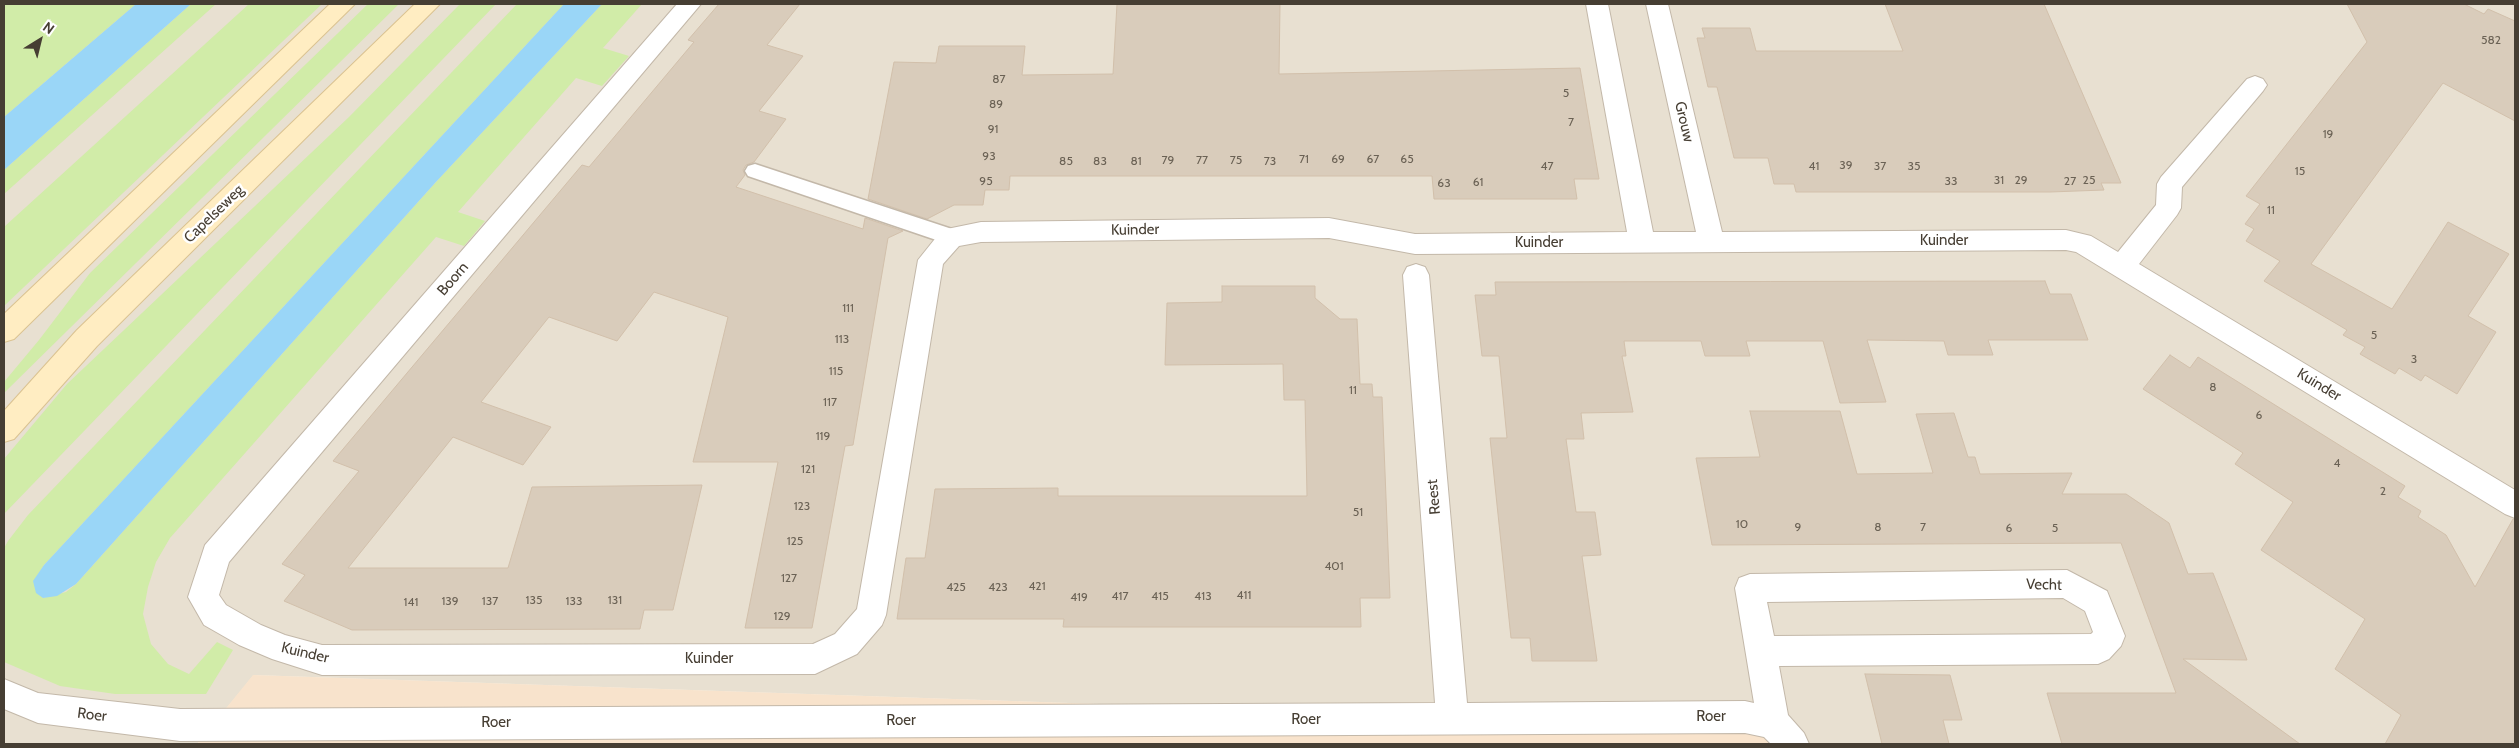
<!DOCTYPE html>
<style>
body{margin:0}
#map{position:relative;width:2519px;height:748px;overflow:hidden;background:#f4eee4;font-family:Cabin,sans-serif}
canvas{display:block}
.frame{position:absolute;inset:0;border:5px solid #463e33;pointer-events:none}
.north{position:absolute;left:15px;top:15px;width:50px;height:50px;-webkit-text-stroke:4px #fff;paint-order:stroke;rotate:36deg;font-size:14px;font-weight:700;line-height:20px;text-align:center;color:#463e33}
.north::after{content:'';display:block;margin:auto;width:18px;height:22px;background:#463e33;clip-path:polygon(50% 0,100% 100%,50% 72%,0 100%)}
</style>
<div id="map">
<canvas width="2519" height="748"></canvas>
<div class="frame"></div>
<div class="north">N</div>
</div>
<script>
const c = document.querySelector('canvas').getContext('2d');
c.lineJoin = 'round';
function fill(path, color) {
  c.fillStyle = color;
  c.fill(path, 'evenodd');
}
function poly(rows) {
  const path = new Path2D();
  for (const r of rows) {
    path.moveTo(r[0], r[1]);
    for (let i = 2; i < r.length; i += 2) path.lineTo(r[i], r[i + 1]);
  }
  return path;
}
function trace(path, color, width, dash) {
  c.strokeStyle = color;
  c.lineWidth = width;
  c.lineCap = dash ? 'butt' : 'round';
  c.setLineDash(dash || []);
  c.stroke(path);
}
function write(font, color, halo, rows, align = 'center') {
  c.font = font + ' Cabin,sans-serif';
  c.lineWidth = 5;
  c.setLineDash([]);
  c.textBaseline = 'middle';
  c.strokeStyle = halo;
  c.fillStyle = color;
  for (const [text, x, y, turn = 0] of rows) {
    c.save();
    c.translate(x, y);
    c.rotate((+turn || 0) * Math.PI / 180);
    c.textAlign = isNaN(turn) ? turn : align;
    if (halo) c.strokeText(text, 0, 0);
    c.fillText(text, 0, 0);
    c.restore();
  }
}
const residential = poly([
 [4,4,2515,4,2515,744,1801,744,1798,728,254,675,197,744,4,744]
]);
const commercial = poly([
 [253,675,1798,728,1801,744,197,744]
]);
const green = poly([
 [4,4,136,4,4,117],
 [191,4,216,4,4,194,4,170],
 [249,4,322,4,4,306,4,227],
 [368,4,399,4,4,393,4,382,39,340,90,273],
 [460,4,496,4,4,514,4,459,67,384,349,117],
 [517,4,564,4,44,565,34,581,43,598,66,592,76,584,435,183,602,4,642,4,603,48,629,56,602,86,576,78,458,212,485,221,464,246,436,237,170,538,156,562,148,587,143,614,151,644,168,664,189,674,217,642,233,650,206,694,115,694,60,686,4,662,4,548,8,541,28,515]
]);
const water = poly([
 [136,4,191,4,4,170,4,117],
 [564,4,602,4,435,183,76,584,57,596,43,598,36,593,33,581,44,565]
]);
const building = poly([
 [719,4,800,4,767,45,803,56,759,111,786,119,754,162,746,165,743,170,745,175,736,187,863,229,865,218,903,231,888,238,853,445,845,446,812,628,745,628,778,462,693,462,728,317,654,292,617,341,549,317,481,402,551,427,523,465,453,437,348,568,508,568,532,487,702,485,673,610,644,610,640,629,352,630,284,601,305,575,282,564,359,471,333,461,582,165,589,167,694,42,688,40,719,4],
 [1117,4,1280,4,1279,74,1580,68,1599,179,1574,179,1577,199,1434,199,1432,176,1010,176,1009,190,985,190,983,205,954,205,927,219,868,199,894,62,936,63,939,46,1025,46,1022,75,1113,74,1117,4],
 [1885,4,2044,4,2121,183,2101,183,2104,190,2050,192,1796,192,1794,184,1774,184,1768,158,1734,158,1717,87,1708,87,1697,38,1705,38,1702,28,1750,28,1756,51,1903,51,1885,4],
 [2347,4,2464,4,2484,14,2488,9,2515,21,2515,121,2443,83,2311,264,2392,309,2448,222,2509,254,2468,316,2496,332,2457,394,2425,375,2421,381,2399,368,2395,374,2360,354,2365,347,2343,335,2347,330,2264,281,2280,261,2246,241,2254,229,2245,224,2260,204,2246,196,2367,42,2347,4],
 [2045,281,2050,294,2071,294,2088,340,1988,340,1993,355,1948,355,1944,341,1867,340,1886,402,1840,403,1823,341,1746,341,1750,356,1705,356,1701,341,1624,341,1626,356,1622,356,1633,412,1581,413,1584,439,1566,439,1576,512,1595,512,1601,555,1582,556,1597,661,1532,661,1530,638,1511,638,1490,438,1507,438,1499,356,1482,356,1475,295,1496,295,1495,282,2045,281],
 [1222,286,1315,286,1315,298,1340,319,1357,319,1360,384,1372,384,1373,397,1382,397,1390,598,1360,598,1361,627,1063,627,1064,619,897,619,906,558,925,558,935,489,1058,488,1058,496,1307,496,1305,400,1284,400,1283,364,1165,365,1167,303,1222,302,1222,286],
 [2170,355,2190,368,2198,357,2405,486,2398,497,2421,511,2418,517,2446,535,2475,587,2513,519,2515,520,2515,744,2385,744,2401,715,2335,669,2365,619,2261,550,2293,502,2235,464,2243,453,2143,389,2170,355],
 [1750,411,1840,411,1857,474,1933,473,1916,414,1954,413,1968,457,1975,457,1980,474,2072,473,2062,494,2126,494,2169,523,2188,574,2213,573,2247,660,2183,659,2300,744,2062,744,2047,693,2176,693,2121,543,1712,545,1696,458,1760,457,1750,411],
 [1865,674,1950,675,1962,720,1943,720,1949,744,1882,744,1865,674]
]);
const lane = poly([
 [755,164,958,231,961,237,958,243,951,245,748,176,745,171,748,166,755,164]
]);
const street = poly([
 [677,4,701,4,229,562,219,595,226,605,261,625,285,635,322,645,813,644,835,634,857,609,918,260,942,230,981,222,1329,218,1415,234,1627,232,1586,4,1608,4,1653,232,1696,232,1646,4,1668,4,1722,232,2066,230,2091,236,2118,252,2156,205,2157,184,2161,177,2247,79,2255,76,2263,79,2267,85,2263,91,2182,187,2181,208,2177,215,2139,264,2515,490,2515,518,2505,514,2076,252,2066,250,1415,254,1329,238,981,242,959,246,943,264,886,615,882,625,857,654,815,674,322,675,272,659,239,645,204,625,188,597,205,545,677,4],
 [1416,264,1425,267,1429,275,1467,703,1745,701,1754,703,1735,588,1739,578,1750,574,2067,570,2107,591,2125,636,2121,646,2109,659,2098,664,1779,666,1788,715,1804,733,1809,744,1771,744,1764,737,1745,733,180,741,38,723,4,709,4,679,38,693,180,709,1435,703,1403,275,1407,267,1416,264],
 [2063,598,2085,611,2093,632,2091,634,1774,636,1767,602,2063,598]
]);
const secondary = poly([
 [330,4,355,4,14,339,4,342,4,314,330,4],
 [415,4,440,4,97,346,14,439,4,442,4,411,77,330,415,4]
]);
const numberNames = [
 ["582",2491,40],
 ["87",999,79],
 ["5",1566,93],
 ["89",996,104],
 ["7",1571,122],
 ["91",993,129],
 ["19",2328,134],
 ["93",989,156],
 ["71",1304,159],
 ["69",1338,159],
 ["67",1373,159],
 ["65",1407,159],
 ["79",1168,160],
 ["77",1202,160],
 ["75",1236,160],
 ["85",1066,161],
 ["83",1100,161],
 ["81",1136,161],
 ["73",1270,161],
 ["39",1846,165],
 ["47",1547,166],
 ["41",1814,166],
 ["37",1880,166],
 ["35",1914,166],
 ["15",2300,171],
 ["31",1999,180],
 ["29",2021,180],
 ["25",2089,180],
 ["95",986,181],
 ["33",1951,181],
 ["27",2070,181],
 ["61",1478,182],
 ["63",1444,183],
 ["11",2271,210],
 ["111",848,308],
 ["5",2374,335],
 ["113",842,339],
 ["3",2414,359],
 ["115",836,371],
 ["8",2213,387],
 ["11",1353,390],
 ["117",830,402],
 ["6",2259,415],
 ["119",823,436],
 ["4",2337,463],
 ["121",808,469],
 ["2",2383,491],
 ["123",802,506],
 ["51",1358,512],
 ["10",1742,524],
 ["9",1798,527],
 ["8",1878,527],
 ["7",1923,527],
 ["6",2009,528],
 ["5",2055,528],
 ["125",795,541],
 ["401",1334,566],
 ["127",789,578],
 ["421",1037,586],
 ["425",956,587],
 ["423",998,587],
 ["411",1244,595],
 ["417",1120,596],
 ["415",1160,596],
 ["413",1203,596],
 ["419",1079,597],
 ["135",534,600],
 ["131",615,600],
 ["139",450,601],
 ["137",490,601],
 ["133",574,601],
 ["141",411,602],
 ["129",782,616]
];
const streetNames = [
 ["Grouw",1684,122,77],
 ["Capelseweg",214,214,-44],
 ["Kuinder",1135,230,-1],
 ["Kuinder",1944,241],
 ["Kuinder",1539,243],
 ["Boorn",453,279,-49],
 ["Kuinder",2319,385,31],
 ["Reest",1434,497,-95],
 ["Vecht",2044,585,1],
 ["Kuinder",305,653,13],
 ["Kuinder",709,659],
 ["Roer",92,715,7],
 ["Roer",1711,717],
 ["Roer",1306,720],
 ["Roer",901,721],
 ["Roer",496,723]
];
fill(residential, '#e8e0d1');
fill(commercial, '#f8e3cc');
fill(green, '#d1eca8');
fill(water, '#9ad6f7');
fill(building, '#d9ccbb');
trace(building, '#d2c0ab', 1);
trace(lane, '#c3b8a9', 3);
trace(street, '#c3b8a9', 2);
trace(secondary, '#dbc391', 2);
fill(lane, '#fff');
fill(street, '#fff');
fill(secondary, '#ffedc2');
write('12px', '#6b6255', null, numberNames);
write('15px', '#463e33', '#fff', streetNames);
</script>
